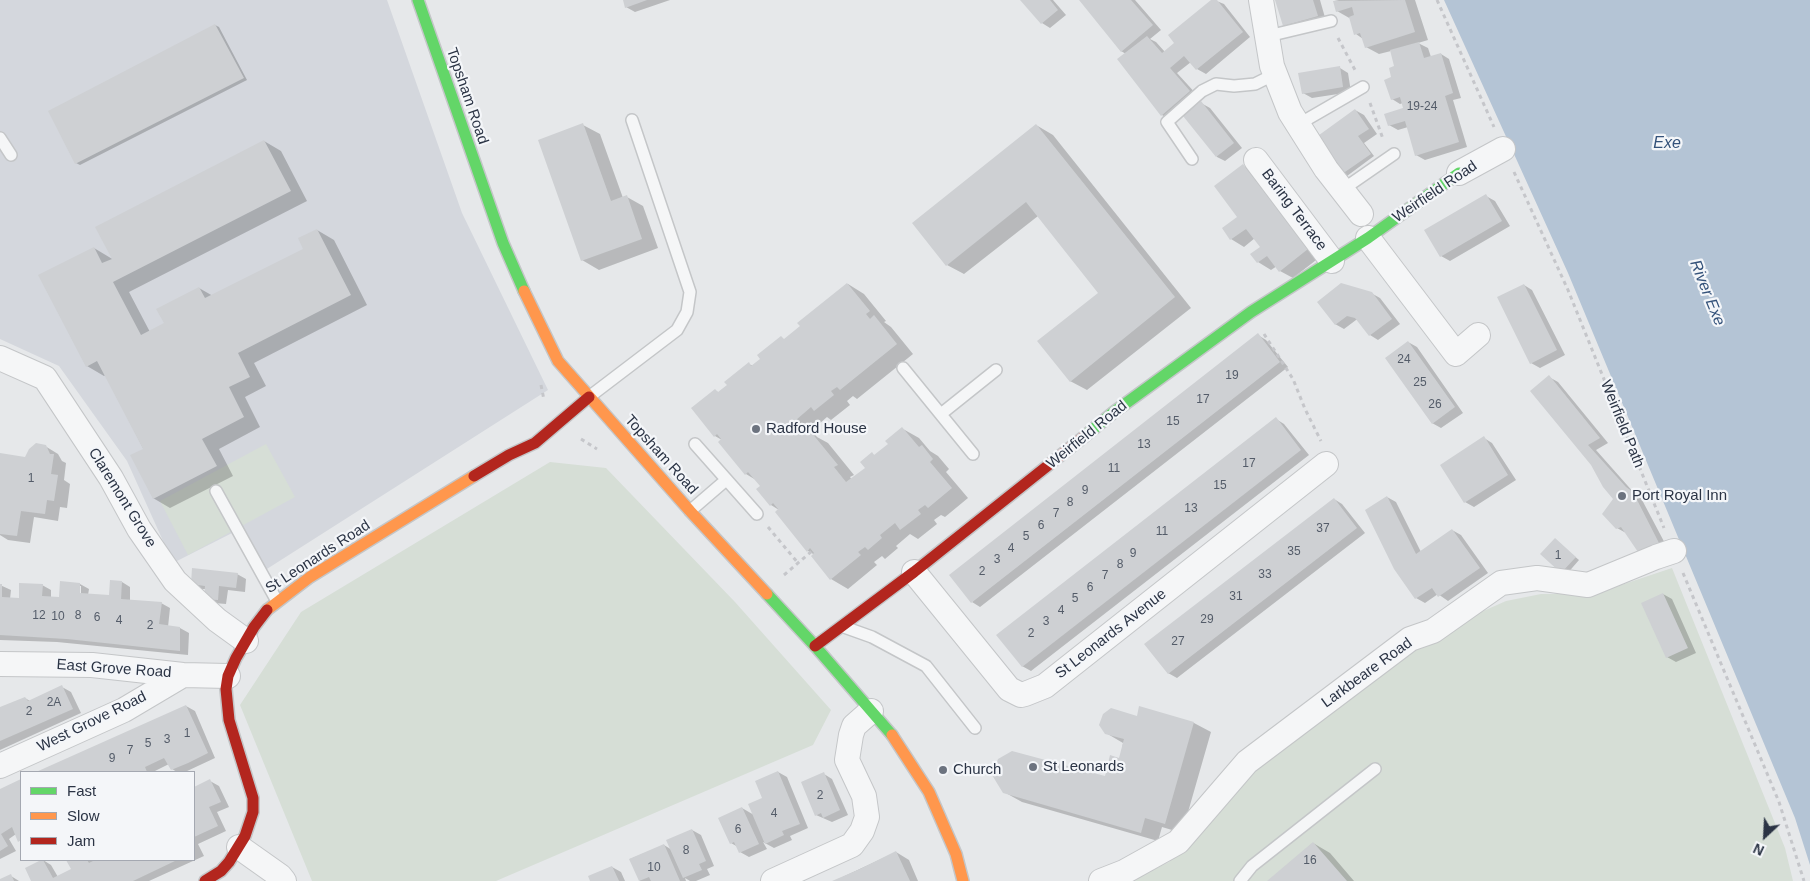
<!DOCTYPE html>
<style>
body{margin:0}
#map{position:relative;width:1810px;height:881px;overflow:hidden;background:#e6e8ea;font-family:Arial,sans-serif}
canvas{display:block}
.legend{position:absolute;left:20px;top:771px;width:175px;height:90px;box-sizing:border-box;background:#f4f6f9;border:1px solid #a4a8b1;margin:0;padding:6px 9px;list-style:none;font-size:15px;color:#2b3445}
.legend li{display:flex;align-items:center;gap:10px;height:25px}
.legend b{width:25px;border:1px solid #a4a8b1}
.north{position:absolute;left:1740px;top:811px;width:50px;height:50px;-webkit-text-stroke:4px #f4f6f9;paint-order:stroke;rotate:205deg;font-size:14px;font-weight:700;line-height:20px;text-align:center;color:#2b3445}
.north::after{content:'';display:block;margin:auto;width:18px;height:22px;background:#2b3445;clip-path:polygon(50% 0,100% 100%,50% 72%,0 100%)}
</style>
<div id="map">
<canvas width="1810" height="881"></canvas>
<ul class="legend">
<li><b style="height:6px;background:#63d668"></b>Fast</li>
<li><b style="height:6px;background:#ff974d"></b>Slow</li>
<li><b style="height:6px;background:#b3261e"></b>Jam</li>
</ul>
<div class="north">N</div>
</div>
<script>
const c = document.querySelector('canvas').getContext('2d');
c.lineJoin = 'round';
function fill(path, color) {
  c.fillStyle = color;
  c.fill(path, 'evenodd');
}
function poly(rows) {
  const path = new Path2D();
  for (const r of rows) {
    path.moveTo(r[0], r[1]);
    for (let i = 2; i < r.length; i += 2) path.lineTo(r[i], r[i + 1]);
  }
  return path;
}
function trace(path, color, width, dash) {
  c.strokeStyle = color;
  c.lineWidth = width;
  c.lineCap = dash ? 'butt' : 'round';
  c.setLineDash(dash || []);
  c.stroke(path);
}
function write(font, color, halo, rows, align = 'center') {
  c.font = font + ' Arial,sans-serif';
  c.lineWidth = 4.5;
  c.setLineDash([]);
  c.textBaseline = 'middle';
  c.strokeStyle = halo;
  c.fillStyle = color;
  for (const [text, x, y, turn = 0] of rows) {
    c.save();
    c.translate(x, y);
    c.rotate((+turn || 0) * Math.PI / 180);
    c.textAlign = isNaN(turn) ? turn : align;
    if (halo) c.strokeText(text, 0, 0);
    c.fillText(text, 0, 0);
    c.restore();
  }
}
const built = poly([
 [0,0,387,0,462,213,548,390,259,574,238,530,173,563,127,461,59,366,0,339]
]);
const green = poly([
 [266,444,295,497,188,555,160,501],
 [550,462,606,468,735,602,831,710,813,745,496,881,312,881,240,705,301,612],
 [1672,568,1785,848,1793,881,1131,881,1169,862,1253,773,1427,636,1506,601,1541,594,1594,594]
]);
const water = poly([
 [1444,0,1810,0,1810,865,1795,818,1568,273]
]);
const shadow = poly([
 [624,0,670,0,635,12,626,7],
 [1022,0,1053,0,1066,15,1050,28,1042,23],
 [1080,0,1135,0,1161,30,1150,39,1156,42,1165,52,1176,43,1214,0,1224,4,1250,37,1206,74,1197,69,1191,62,1177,73,1198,96,1170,120,1162,115,1126,54,1121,51],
 [1276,0,1320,0,1326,21,1292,31,1284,26],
 [1339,0,1415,0,1428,40,1418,43,1428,48,1431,57,1441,54,1449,59,1461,98,1453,100,1467,147,1425,160,1416,155,1408,127,1398,130,1389,125,1405,109,1403,103,1400,104,1392,99,1393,78,1396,67,1391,51,1379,54,1366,47,1363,39,1356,34,1351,19,1337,11,1334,1],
 [215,25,219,27,247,80,80,165,76,163],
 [1340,68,1348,73,1351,92,1312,98,1303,93],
 [1201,103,1210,108,1242,148,1225,161,1217,157],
 [1355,110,1364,115,1377,134,1364,143,1374,156,1347,176,1343,174],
 [583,125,600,134,623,198,627,197,643,206,658,248,599,270,582,260],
 [1036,125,1053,135,1191,308,1087,390,1070,381,1100,293,1038,216,964,274,947,265],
 [264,141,281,151,307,201,129,292,150,332,165,324,199,288,213,296,305,249,317,230,334,240,367,305,254,363,266,386,245,397,260,427,219,449,233,476,170,508,153,498,144,450,106,375,104,376,87,366,94,248,114,260],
 [1243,166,1256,173,1320,257,1293,278,1280,271,1277,266,1271,270,1258,262,1252,255,1262,247,1255,238,1244,247,1231,239,1223,229,1239,217],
 [1486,196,1495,201,1510,226,1450,261,1441,256],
 [848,284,864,294,886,321,884,322,891,327,913,354,857,399,853,396,847,401,850,405,831,420,827,417,812,430,817,437,828,443,854,475,850,477,852,480,866,468,872,454,876,456,890,444,903,429,919,438,930,451,938,456,949,469,946,472,968,498,945,517,941,515,934,520,937,524,918,539,910,534,896,546,898,548,885,559,882,556,874,562,877,565,848,589,831,579,815,555,808,551,779,510,771,505,758,489,761,486,756,480,746,474,722,440,715,436,716,391,720,393,749,364,753,366,785,340],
 [1524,285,1532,290,1565,355,1540,368,1531,363],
 [1371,293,1380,298,1400,324,1378,340,1370,335,1359,320,1356,320,1344,329,1335,324],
 [1258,335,1266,340,1288,367,980,607,972,602],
 [1408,342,1417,347,1463,413,1441,428,1432,423],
 [1549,377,1558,382,1608,443,1596,450,1635,494,1641,498,1668,549,1626,533,1617,528,1615,499],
 [1276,419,1284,424,1309,455,1031,671,1022,666],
 [1484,438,1492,443,1516,480,1474,507,1465,502],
 [45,446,58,454,62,461,66,463,64,480,70,484,67,508,60,507,58,521,34,517,30,543,8,540,0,535,0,460,26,458],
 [1387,497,1396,502,1421,552,1452,530,1461,535,1488,573,1448,601,1438,594,1425,603,1416,598],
 [1334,499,1342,504,1365,533,1177,678,1168,673],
 [1555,540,1579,560,1566,575,1562,572],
 [237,574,246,579,245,592,228,590,226,604,214,603,206,589,201,589,192,584],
 [122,582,130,587,130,601,161,603,170,608,168,627,180,628,189,633,188,655,57,642,0,640,0,585,11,590,10,599,20,599,42,585,51,590,51,598,60,598,80,584,89,589,88,595,110,597],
 [79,586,81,586,81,599],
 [1663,594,1672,599,1696,653,1676,662,1667,657],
 [62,687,71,692,81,713,0,750,0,708,25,698,30,701],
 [186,706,195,711,215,758,185,772,177,772,172,769,169,764,153,772,41,772],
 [1140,708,1194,723,1211,732,1182,833,1162,827,1158,841,1022,802,1004,792,1106,778,1120,760,1123,743,1106,733,1138,717],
 [778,772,787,777,808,828,790,836,792,840,774,848,763,842,767,849,749,857,740,852,738,847,731,843,742,808,754,815],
 [824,774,832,779,848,815,832,822,816,815],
 [21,781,21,842,16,834,9,839,16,851,0,859,0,791],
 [210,781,219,786,229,807,217,812,226,831,198,844,204,856,149,881,32,881,43,860,51,865,58,877,73,870,68,860,93,860,94,862,98,860,194,860,194,789],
 [692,830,701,835,714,866,707,869,710,875,696,881,690,881,685,878,686,881,640,881,630,859,664,845,672,850],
 [1313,843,1330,853,1354,881,1269,881],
 [896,852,909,860,918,881,834,881],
 [612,867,621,872,625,881,591,881],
 [11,876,19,881,0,881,0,880]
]);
const building = poly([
 [623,0,647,0,625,8],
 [1020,0,1050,0,1058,10,1041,24],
 [1079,0,1131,0,1153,25,1121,52],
 [1211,0,1217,0,1243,32,1196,70,1184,56,1170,68,1190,91,1161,116,1117,59,1147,36,1162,53,1174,43,1168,35],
 [1275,0,1313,0,1318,16,1283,26],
 [1405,0,1415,32,1365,48,1360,33,1354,35,1349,17,1354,15,1352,7,1336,12,1333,1],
 [215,24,244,78,75,164,48,111],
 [1419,42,1424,58,1441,53,1453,93,1445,96,1459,142,1415,156,1405,121,1388,126,1384,114,1403,108,1400,97,1391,100,1384,80,1391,77,1389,68,1394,66,1390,50],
 [1340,66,1343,87,1302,94,1298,73],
 [1201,101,1234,143,1216,157,1183,116],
 [1355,109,1369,129,1358,136,1371,154,1342,174,1315,138],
 [583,123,611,201,627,195,642,239,581,261,538,140],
 [1036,124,1175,297,1070,382,1037,341,1098,293,1026,202,946,266,912,223],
 [264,140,291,191,113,282,141,335,164,323,156,309,199,287,205,298,303,249,298,238,317,229,351,295,238,353,250,377,229,387,244,417,202,439,217,466,153,499,130,455,143,449,97,361,86,367,38,275,94,247,102,263,112,259,95,227],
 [1243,164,1308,249,1279,272,1267,256,1257,263,1250,254,1260,247,1246,229,1230,240,1222,228,1237,217,1214,186],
 [1486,194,1502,221,1440,257,1424,230],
 [847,283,870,311,866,314,870,319,874,315,897,344,840,390,837,387,831,391,834,395,814,411,811,407,796,420,808,435,811,432,838,465,834,467,846,482,865,468,860,462,872,452,874,455,888,444,885,441,902,427,919,447,922,445,933,459,930,462,952,488,928,508,925,505,918,510,921,514,900,530,895,523,880,535,882,538,868,550,865,547,858,552,861,555,830,580,811,556,814,553,810,548,807,552,775,512,778,509,773,503,770,506,756,489,760,486,748,472,745,475,718,442,721,439,717,434,714,437,691,408,715,389,718,392,727,385,724,382,749,362,751,366,760,359,757,355,781,336,784,339,800,326,797,323],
 [1341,283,1372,292,1392,319,1369,336,1355,318,1347,316,1335,325,1317,302],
 [1524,284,1557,350,1530,364,1497,297],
 [1258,333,1280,362,971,603,949,575],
 [1408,341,1455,407,1432,424,1385,358],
 [1549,375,1600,438,1588,445,1626,487,1633,492,1660,545,1638,552,1621,527,1616,529,1602,514,1613,499,1603,487,1591,465,1530,391],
 [1276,417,1301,450,1022,667,996,635],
 [1484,436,1508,475,1464,503,1440,465],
 [36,443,46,445,50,454,54,454,51,474,58,475,54,501,47,500,45,514,21,511,17,536,0,534,0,453,25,457,29,449],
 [1387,496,1416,554,1452,529,1480,568,1438,597,1432,588,1415,599,1394,569,1365,510],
 [1334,498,1357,528,1168,674,1144,644],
 [1555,538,1576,557,1561,573,1540,554],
 [192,568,238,573,236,588,219,586,218,600,204,599,205,586,191,584],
 [110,580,122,581,121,599,162,602,159,624,180,627,180,651,67,639,0,635,0,584,2,584,2,597,19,598,19,583,43,584,42,596,59,597,60,581,80,583,80,593,109,595],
 [1663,593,1688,648,1666,658,1641,603],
 [62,685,73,709,0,741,0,707,25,697,28,701],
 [186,705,208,753,188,763,171,770,164,758,145,767,147,772,36,772],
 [1139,706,1194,722,1165,824,1145,818,1141,833,1003,793,992,775,998,759,1012,751,1105,776,1110,755,1119,758,1124,739,1105,734,1099,725,1103,714,1111,708,1137,716],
 [778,771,800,824,782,831,784,835,765,844,748,804,762,798,755,781],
 [824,772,840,810,823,818,821,813,815,816,801,782],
 [21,779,21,840,18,842,12,827,1,834,8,846,0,851,0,789],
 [210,779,221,802,209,807,218,826,194,837,194,787],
 [742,807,759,844,739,853,734,842,730,844,718,818],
 [692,829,706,861,699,864,702,870,683,878,666,840],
 [1313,842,1347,881,1267,881],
 [664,844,680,881,651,881,649,877,639,881,629,859],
 [896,851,910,881,832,881,860,869],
 [41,860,43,860,53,878,71,869,66,860,87,860,89,863,95,860,177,860,133,881,31,881,25,868],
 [612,866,619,881,590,881,588,876],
 [11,874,14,881,0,881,0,879]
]);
const path = poly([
 [1437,0,1494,127],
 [1338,38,1355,70],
 [1370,103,1383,139],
 [1514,172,1568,290,1664,528],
 [1264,334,1293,379,1305,409,1321,441],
 [541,385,544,400],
 [581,439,597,449],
 [768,527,798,563],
 [1683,573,1779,802,1804,881],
 [784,575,812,551]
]);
const lane = poly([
 [1268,36,1331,21],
 [1299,124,1363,87],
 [0,138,11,155],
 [1192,159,1167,122,1202,91,1216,84,1234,86,1255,84,1275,74],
 [1342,190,1394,154],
 [903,368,973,454],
 [589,397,677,330,687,312,690,292,632,120],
 [941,414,996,370],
 [695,444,757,514],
 [216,491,277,601],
 [690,511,726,480],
 [844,627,872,637,926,666,975,728],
 [1240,881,1252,866,1375,769]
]);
const street = poly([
 [1261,0,1272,66,1290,112,1326,169,1361,214],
 [1256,160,1332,261],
 [1459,173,1503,149],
 [1368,238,1456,354,1478,335],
 [0,358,45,378,111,478,139,529,175,581,217,620,246,641],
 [914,572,1009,689,1021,695,1025,694,1045,686,1326,464],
 [0,664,92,665,183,675,228,676],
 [0,766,124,710,183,675],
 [239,847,280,876,284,881],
 [773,881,852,845,862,831,867,817,864,796,847,760,851,735,854,726,871,711],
 [1101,881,1124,872,1178,842,1247,762,1410,639,1433,631,1501,583,1537,578,1588,585,1656,557,1674,551]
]);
const fast = poly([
 [418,0,503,243,524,291],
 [1085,436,1114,412,1251,312,1368,238,1459,173],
 [767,594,815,646,892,735]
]);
const slow = poly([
 [524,291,558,361,690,511,767,594],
 [267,610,310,577,474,476],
 [892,735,929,792,956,854,963,881]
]);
const jam = poly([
 [474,476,509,455,535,443,589,397],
 [815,646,914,572,1085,436],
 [205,881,221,871,229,862,245,836,253,812,253,798,229,720,226,689,228,676,236,658,254,627,267,610]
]);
const markers = [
 [756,429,5,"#6c737f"],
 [1622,496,5,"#6c737f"],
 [1033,767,5,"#6c737f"],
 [943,770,5,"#6c737f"]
];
const numberNames = [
 ["19-24",1422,107],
 ["24",1404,360],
 ["19",1232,376],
 ["25",1420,383],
 ["17",1203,400],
 ["26",1435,405],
 ["15",1173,422],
 ["13",1144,445],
 ["17",1249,464],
 ["11",1114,469],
 ["1",31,479],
 ["15",1220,486],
 ["9",1085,491],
 ["8",1070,503],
 ["13",1191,509],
 ["7",1056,514],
 ["6",1041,526],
 ["37",1323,529],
 ["11",1162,532],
 ["5",1026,537],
 ["4",1011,549],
 ["35",1294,552],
 ["9",1133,554],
 ["1",1558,556],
 ["3",997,560],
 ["8",1120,565],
 ["2",982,572],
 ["33",1265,575],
 ["7",1105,576],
 ["6",1090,588],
 ["31",1236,597],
 ["5",1075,599],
 ["4",1061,611],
 ["12",39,616],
 ["8",78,616],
 ["10",58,617],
 ["6",97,618],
 ["29",1207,620],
 ["4",119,621],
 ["3",1046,622],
 ["2",150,626],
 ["2",1031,634],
 ["27",1178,642],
 ["2A",54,703],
 ["2",29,712],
 ["1",187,734],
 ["3",167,740],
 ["5",148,744],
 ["7",130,751],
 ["9",112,759],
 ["2",820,796],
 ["4",774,814],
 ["6",738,830],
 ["8",686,851],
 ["16",1310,861],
 ["10",654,868]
];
const streetNames = [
 ["Topsham Road",467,96,71],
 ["Weirfield Road",1435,192,-34],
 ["Baring Terrace",1294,210,53],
 ["Weirfield Path",1622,424,68],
 ["Weirfield Road",1087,435,-39],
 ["Topsham Road",661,455,48],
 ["Claremont Grove",122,498,58],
 ["St Leonards Road",318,557,-33],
 ["St Leonards Avenue",1111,634,-38],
 ["East Grove Road",114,669,4],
 ["Larkbeare Road",1367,673,-36],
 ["West Grove Road",92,722,-26]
];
const poiNames = [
 ["Radford House",766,429],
 ["Port Royal Inn",1632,496],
 ["St Leonards",1043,767],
 ["Church",953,770]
];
const waterNames = [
 ["Exe",1667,144],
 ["River Exe",1707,293,68]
];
fill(built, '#d4d7dd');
fill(green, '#d6ded6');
fill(water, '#b4c4d5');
fill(shadow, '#0003');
fill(building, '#ced0d3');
trace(lane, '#c4c6c8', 14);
trace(street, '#c4c6c8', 26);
trace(fast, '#c4c6c8', 14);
trace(slow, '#c4c6c8', 14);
trace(jam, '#c4c6c8', 14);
trace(path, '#c5c6ca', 3, [4, 4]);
trace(lane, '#f5f6f7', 11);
trace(street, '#f5f6f7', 24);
trace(fast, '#63d668', 11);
trace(slow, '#ff974d', 11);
trace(jam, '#b3261e', 11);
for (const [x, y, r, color] of markers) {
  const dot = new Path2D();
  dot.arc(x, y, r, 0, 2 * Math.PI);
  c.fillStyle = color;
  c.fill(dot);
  trace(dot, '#f4f6f9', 2);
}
write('12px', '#545c69', null, numberNames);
write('15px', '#2b3445', '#f4f6f9', streetNames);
write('15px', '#2b3445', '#f4f6f9', poiNames, 'left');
write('italic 16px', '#34527a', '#f4f6f9', waterNames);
</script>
